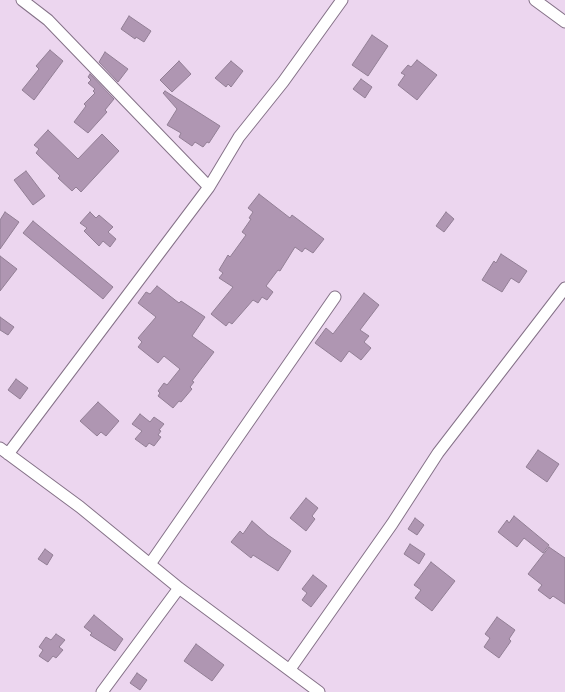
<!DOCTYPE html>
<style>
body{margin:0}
canvas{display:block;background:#ecd6ef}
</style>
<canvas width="565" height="692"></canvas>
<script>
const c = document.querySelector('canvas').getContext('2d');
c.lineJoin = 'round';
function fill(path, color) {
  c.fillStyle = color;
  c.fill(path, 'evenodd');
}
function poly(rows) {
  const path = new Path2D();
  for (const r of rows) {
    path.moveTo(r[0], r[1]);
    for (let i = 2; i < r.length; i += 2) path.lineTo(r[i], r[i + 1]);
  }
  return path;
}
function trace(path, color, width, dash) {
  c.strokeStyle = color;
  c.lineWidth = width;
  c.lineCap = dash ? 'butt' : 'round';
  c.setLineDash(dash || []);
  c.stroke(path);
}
const building = poly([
 [129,16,151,31,144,42,136,37,135,39,121,29,129,16],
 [372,35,388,46,368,76,352,65,372,35],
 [50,50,63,61,34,100,22,90,39,69,36,66,50,50],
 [105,52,128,69,118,82,99,62,105,52],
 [417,60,437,75,417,100,398,85,405,75,401,73,408,65,411,67,417,60],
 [179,61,191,74,172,92,160,80,179,61],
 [231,61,243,71,231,87,228,84,226,87,215,78,231,61],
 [90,74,114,99,105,110,107,112,88,133,74,122,86,106,84,104,95,93,93,91,95,89,88,83,91,80,88,77,90,74],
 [361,79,372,87,365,98,353,89,361,79],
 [165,91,220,126,209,143,207,142,203,147,195,142,192,146,179,137,181,133,167,125,177,109,163,93,165,91],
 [48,130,78,159,102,134,119,151,81,192,76,187,72,191,58,178,60,176,36,153,39,149,34,145,48,130],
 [26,171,45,196,33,205,14,180,26,171],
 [259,194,290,218,292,215,324,239,313,253,305,248,302,252,295,247,280,271,278,270,266,286,273,292,267,300,262,297,258,303,253,300,232,324,229,322,226,326,211,314,233,287,219,278,223,273,219,270,228,255,230,257,246,235,242,232,251,219,249,218,253,212,248,208,259,194],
 [5,212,19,222,0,249,0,220,5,212],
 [90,212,96,218,99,215,113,227,108,232,116,239,110,247,103,241,99,246,84,231,87,228,80,223,90,212],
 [446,212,454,219,444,232,436,226,446,212],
 [33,221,113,287,103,299,23,233,33,221],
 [501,254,527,271,519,283,511,278,502,292,482,280,494,261,496,263,501,254],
 [0,256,17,269,0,291,0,256],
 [157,286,179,303,181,301,205,317,192,336,214,352,192,381,194,382,190,387,192,389,181,402,179,401,173,408,158,396,160,393,158,391,164,383,167,385,180,369,164,356,158,363,138,347,142,342,138,338,156,317,138,303,146,292,150,294,157,286],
 [364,293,379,305,360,330,369,336,364,342,371,348,361,360,349,351,341,362,315,343,326,328,333,334,364,293],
 [0,317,14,327,8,335,0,330,0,317],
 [16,379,28,388,20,399,8,390,16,379],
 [98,402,119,421,106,436,101,432,97,436,80,421,98,402],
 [140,414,150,422,154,417,164,424,159,430,161,431,158,435,161,437,154,446,149,443,146,447,135,439,142,431,132,424,140,414],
 [538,450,559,464,547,482,526,467,538,450],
 [306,498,318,508,312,516,315,519,306,531,290,518,306,498],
 [514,516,549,545,543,553,524,538,517,547,498,532,507,520,509,523,514,516],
 [415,518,424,525,417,535,408,529,415,518],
 [252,521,268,535,291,551,278,571,253,555,251,558,231,542,240,531,243,534,252,521],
 [410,544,425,554,419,564,404,554,410,544],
 [549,547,565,558,565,604,553,596,550,599,538,590,542,585,528,574,549,547],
 [45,549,53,555,47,565,38,559,45,549],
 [431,562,455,581,432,611,415,598,421,590,414,585,431,562],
 [313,575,327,586,311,607,302,600,307,593,302,589,313,575],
 [94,615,123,639,115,651,90,635,92,633,84,627,94,615],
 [497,617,515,630,509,639,511,641,499,658,484,647,490,638,485,634,497,617],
 [56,634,65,640,59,647,63,650,56,658,53,656,48,662,39,656,43,650,39,647,46,637,51,640,56,634],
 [196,644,224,665,212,681,184,661,196,644],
 [137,673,147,680,140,690,130,683,137,673]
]);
const minor = poly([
 [22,0,48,20,209,187],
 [535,0,565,22],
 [0,448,80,507,179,588,319,692],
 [8,454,209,187,239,137,283,82,342,0],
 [150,564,335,297],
 [290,669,392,524,438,453,565,288],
 [102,692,179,588]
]);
fill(building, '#af96b2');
trace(building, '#927f95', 1);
trace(minor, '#857288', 13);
trace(minor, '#fff', 11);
</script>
